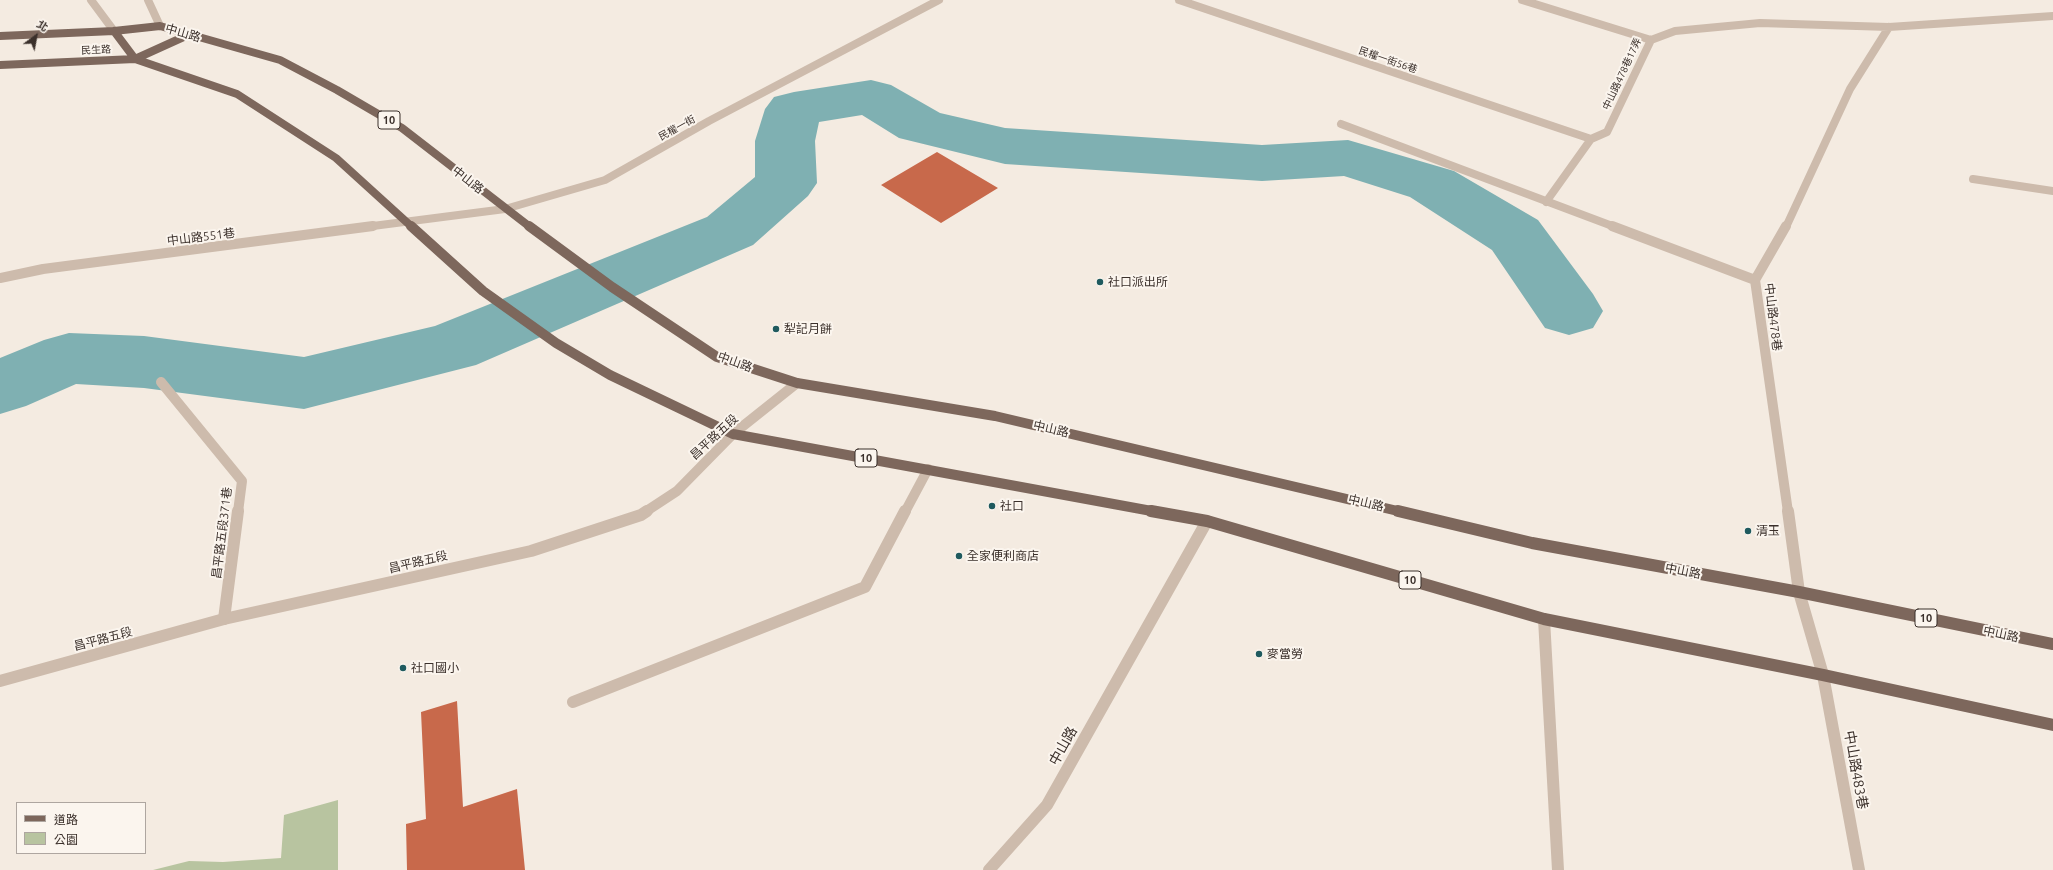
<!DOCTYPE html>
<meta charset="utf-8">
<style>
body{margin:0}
#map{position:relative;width:2053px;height:870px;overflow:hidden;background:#f4ebe1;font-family:Ubuntu,"Noto Sans TC",sans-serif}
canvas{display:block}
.legend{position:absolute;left:16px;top:802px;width:130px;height:52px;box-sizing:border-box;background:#fbf5ee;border:1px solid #aea6a0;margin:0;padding:5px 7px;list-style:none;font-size:12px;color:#3b302b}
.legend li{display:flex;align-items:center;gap:8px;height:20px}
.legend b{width:20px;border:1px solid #aea6a0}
.north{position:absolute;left:16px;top:16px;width:40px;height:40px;-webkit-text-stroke:3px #fbf5ee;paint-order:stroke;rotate:32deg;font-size:11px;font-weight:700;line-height:16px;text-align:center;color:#3b302b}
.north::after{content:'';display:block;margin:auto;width:14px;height:18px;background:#3b302b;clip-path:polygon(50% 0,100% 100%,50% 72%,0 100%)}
</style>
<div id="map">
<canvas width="2053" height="870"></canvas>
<ul class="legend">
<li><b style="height:5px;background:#7d675c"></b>道路</li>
<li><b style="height:11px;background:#b8c4a0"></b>公園</li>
</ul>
<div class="north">北</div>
</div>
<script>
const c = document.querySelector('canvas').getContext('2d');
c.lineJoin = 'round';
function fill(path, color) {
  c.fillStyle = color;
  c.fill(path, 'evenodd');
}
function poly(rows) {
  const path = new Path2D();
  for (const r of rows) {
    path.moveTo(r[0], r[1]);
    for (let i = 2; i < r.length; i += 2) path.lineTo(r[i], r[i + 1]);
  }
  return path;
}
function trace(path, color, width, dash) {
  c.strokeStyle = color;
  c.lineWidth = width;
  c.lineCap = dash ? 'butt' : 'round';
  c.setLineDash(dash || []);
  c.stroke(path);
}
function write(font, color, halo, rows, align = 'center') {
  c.font = font + ' Ubuntu,"Noto Sans TC",sans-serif';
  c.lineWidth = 4;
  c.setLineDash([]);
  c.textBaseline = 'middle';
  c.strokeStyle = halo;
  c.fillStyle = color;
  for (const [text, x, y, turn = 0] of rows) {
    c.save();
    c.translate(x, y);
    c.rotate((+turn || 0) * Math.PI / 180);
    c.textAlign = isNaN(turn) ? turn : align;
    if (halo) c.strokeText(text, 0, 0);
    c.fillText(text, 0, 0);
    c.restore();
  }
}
const green = poly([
 [338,800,338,870,153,870,189,861,223,862,281,858,284,815]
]);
const river = poly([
 [871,80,891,85,940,113,1005,128,1262,145,1348,140,1454,171,1538,220,1593,294,1603,311,1593,328,1569,335,1545,328,1492,250,1410,197,1344,176,1262,181,1005,164,899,138,862,115,819,122,815,141,817,183,808,196,753,245,476,365,304,409,144,388,76,384,26,406,0,414,0,358,44,340,69,333,144,336,304,357,435,326,707,217,755,177,755,141,765,109,774,97,794,92,871,80]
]);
const building = poly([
 [937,152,998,188,941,223,881,185],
 [457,701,463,807,517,789,525,870,407,870,406,824,426,819,421,712]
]);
const serviceFar2 = poly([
 [1179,0,1591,139],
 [1522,0,1651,40],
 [1651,40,1675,31,1760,23,1889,27,2053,16],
 [1341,124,1615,227],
 [1973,179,2053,191],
 [1546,202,1591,139,1607,132,1651,40],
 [1786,227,1850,89,1889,27]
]);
const serviceFar1 = poly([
 [1612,226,1755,280],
 [1786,226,1755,280,1788,512],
 [161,382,242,481,238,512],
 [905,512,928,469]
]);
const service = poly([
 [1788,511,1799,592,1823,675,1859,870],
 [224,619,238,511],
 [1544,619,1558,870],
 [573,702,865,587,905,511],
 [989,870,1047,805,1207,521]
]);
const minorFar1 = poly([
 [365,227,505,209,605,180,709,121,939,0]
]);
const minor = poly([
 [0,278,43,269,373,226]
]);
const tertiaryFar2 = poly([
 [91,0,114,31],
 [148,0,160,26]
]);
const tertiaryFar1 = poly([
 [645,512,677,491,733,434,797,383]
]);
const tertiary = poly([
 [0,681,224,619,531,551,641,515,647,511]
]);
const primaryFar2 = poly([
 [114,31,135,59,237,94,336,158,412,227],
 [0,36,114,31,160,26,280,60,337,90,402,128,530,227],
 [0,65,135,59,188,35]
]);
const primaryFar1 = poly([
 [411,226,483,291,556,343,610,375,733,434,1157,512],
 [529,226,612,287,717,357,797,383,995,416,1402,512]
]);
const primary = poly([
 [1151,511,1207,521,1544,619,1823,675,2053,725],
 [1398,511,1532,543,1799,592,2053,644]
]);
const markers = [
 [1100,282,4,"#1f5a5e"],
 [776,329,4,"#1f5a5e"],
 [992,506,4,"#1f5a5e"],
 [1748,531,4,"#1f5a5e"],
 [959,556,4,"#1f5a5e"],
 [1259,654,4,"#1f5a5e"],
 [403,668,4,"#1f5a5e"]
];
const farStreetnames = [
 ["民生路",96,50,-3],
 ["民權一街56巷",1388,60,19],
 ["中山路478巷17弄",1622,74,-65],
 ["民權一街",677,128,-29]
];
const shields = [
 [389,120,22],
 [866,458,22],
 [1410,580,22],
 [1926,618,22]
];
const shieldNames = [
 ["10",389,120],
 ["10",866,458],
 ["10",1410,580],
 ["10",1926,618]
];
const streetNames = [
 ["中山路",183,33,16],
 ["中山路",468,180,38],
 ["中山路551巷",201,237,-7],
 ["中山路478巷",1773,317,83],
 ["中山路",735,362,20],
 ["中山路",1051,429,13],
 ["昌平路五段",714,437,-43],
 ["中山路",1366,503,13],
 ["昌平路五段371巷",222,533,-83],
 ["昌平路五段",418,562,-13],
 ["中山路",1683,571,11],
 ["中山路",2001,634,12],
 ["昌平路五段",103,639,-15]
];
const poiNames = [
 ["社口派出所",1108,282],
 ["犁記月餅",784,329],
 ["社口",1000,506],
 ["清玉",1756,531],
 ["全家便利商店",967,556],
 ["麥當勞",1267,654],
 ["社口國小",411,668]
];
const nearStreetnames = [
 ["中山路",1063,746,-61],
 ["中山路483巷",1856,770,80]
];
fill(green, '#b8c4a0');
fill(river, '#7fb0b2');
fill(building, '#c8694b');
trace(serviceFar2, '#cdbbac', 8);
trace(serviceFar1, '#cdbbac', 10);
trace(service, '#cdbbac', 12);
trace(minorFar1, '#cdbbac', 8);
trace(minor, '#cdbbac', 10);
trace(tertiaryFar2, '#cdbbac', 8);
trace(tertiaryFar1, '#cdbbac', 10);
trace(tertiary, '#cdbbac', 12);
trace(primaryFar2, '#7d675c', 8);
trace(primaryFar1, '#7d675c', 10);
trace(primary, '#7d675c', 12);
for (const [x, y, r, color] of markers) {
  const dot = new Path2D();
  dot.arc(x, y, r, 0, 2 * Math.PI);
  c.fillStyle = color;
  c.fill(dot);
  trace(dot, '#fbf5ee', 1.5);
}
write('10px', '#3b302b', '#fbf5ee', farStreetnames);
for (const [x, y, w] of shields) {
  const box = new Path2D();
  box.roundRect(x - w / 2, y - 9, w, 18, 3);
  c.fillStyle = '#fbf5ee';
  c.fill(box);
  trace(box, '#3b302b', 1);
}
write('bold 11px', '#3b302b', null, shieldNames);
write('12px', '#3b302b', '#fbf5ee', streetNames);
write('12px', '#3b302b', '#fbf5ee', poiNames, 'left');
write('14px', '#3b302b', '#fbf5ee', nearStreetnames);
</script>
